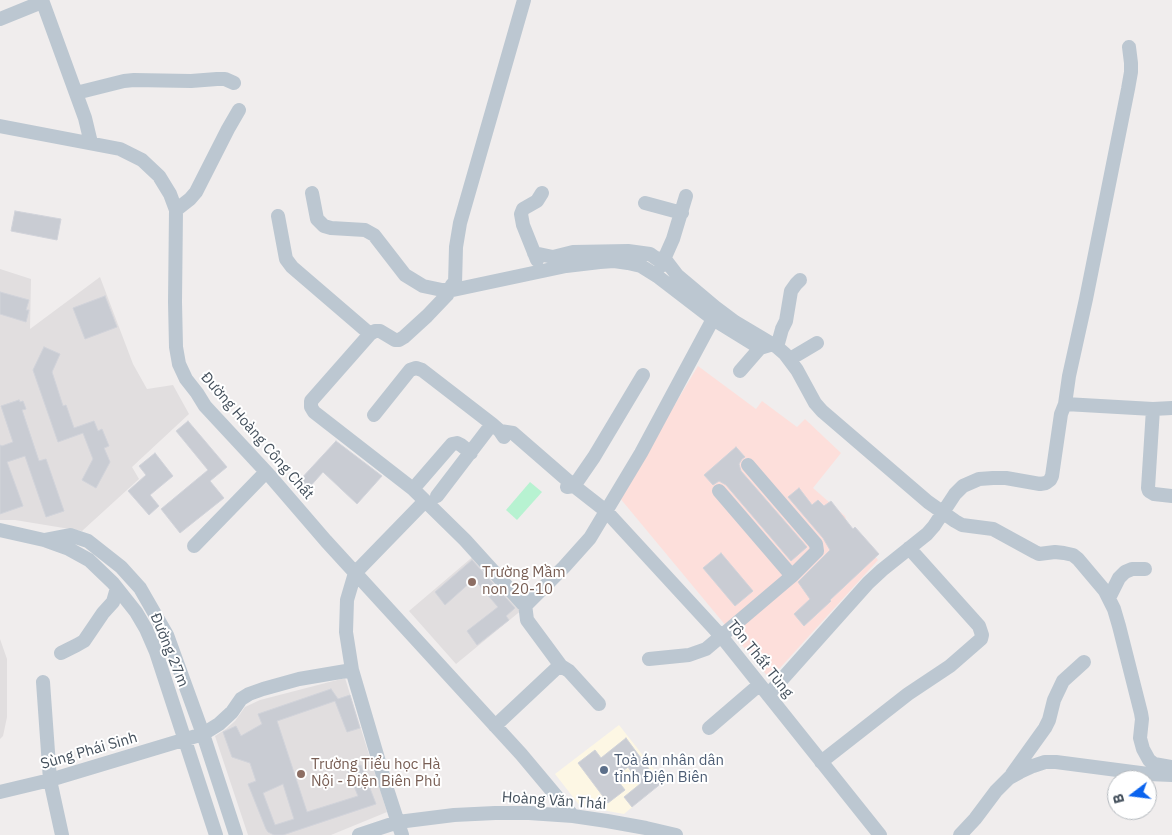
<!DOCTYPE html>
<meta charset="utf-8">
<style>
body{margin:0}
#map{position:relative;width:1172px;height:835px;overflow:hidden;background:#f0eded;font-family:"IBM Plex Sans",sans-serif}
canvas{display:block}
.north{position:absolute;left:1107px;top:770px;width:50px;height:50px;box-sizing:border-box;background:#fff;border:1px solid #b4b9be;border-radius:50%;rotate:255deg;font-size:14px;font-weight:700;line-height:20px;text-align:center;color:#44505c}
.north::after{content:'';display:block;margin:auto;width:18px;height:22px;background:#0a63ee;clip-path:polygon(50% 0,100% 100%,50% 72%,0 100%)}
</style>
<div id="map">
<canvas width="1172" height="835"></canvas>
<div class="north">B</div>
</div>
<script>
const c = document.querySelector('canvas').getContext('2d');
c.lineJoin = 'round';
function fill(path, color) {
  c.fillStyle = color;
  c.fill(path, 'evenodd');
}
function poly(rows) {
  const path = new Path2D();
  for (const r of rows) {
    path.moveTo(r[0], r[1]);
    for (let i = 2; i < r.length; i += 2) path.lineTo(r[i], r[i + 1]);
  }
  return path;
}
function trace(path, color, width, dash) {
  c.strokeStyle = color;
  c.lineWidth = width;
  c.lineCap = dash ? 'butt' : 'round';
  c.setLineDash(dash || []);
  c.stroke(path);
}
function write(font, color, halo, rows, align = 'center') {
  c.font = font + ' "IBM Plex Sans",sans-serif';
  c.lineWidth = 4;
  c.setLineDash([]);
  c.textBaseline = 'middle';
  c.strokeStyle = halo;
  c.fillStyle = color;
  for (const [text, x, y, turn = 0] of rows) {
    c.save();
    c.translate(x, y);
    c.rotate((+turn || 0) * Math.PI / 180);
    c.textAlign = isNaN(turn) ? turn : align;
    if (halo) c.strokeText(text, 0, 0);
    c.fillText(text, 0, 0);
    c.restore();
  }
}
const commercial = poly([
 [619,725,663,781,624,814,580,806,555,774]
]);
const education = poly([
 [0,269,31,279,30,329,100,277,133,364,147,389,173,385,189,414,132,467,139,479,82,531,15,520,0,520],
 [476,554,523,609,456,664,409,611],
 [0,639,7,659,7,717,3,736,0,739],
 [345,678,387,812,331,835,248,835,215,736,226,729,235,721,245,707,260,700]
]);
const medical = poly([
 [698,366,756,409,762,401,797,427,805,419,841,453,813,488,845,516,847,522,878,560,770,679,619,497]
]);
const green = poly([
 [530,482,542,492,517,520,506,510]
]);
const building = poly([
 [15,211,61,219,57,240,11,231,15,211],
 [0,292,29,300,26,310,29,310,26,322,0,314,0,292],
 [105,296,117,327,85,339,73,308,105,296],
 [44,347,60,354,52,372,63,406,66,405,74,428,94,421,98,431,102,429,109,446,104,448,110,462,96,488,82,480,93,459,83,433,58,442,33,370,44,347],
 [19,400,20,402,23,401,26,409,22,410,39,461,46,459,64,511,46,517,25,456,7,462,23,506,0,514,0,445,2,446,13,442,1,406,19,400],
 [188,421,227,467,210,481,224,498,180,533,161,509,208,470,176,431,188,421],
 [336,441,382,476,357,504,323,472,308,489,299,481,336,441],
 [736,447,745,457,742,459,739,464,741,471,807,547,791,561,726,485,719,481,713,485,704,475,736,447],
 [155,453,173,476,150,495,159,506,149,515,128,491,146,475,139,466,155,453],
 [799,488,812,505,818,500,824,506,831,501,853,529,855,527,879,554,830,600,831,601,804,626,794,614,810,599,798,582,830,550,823,538,788,497,799,488],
 [721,553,753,591,735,606,703,568,721,553],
 [472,560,515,608,506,616,509,620,477,645,467,631,498,607,474,579,445,605,435,592,472,560],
 [331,689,338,699,350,695,360,728,347,732,335,701,277,721,307,812,358,796,348,771,361,765,376,804,283,835,274,835,268,832,266,829,248,784,256,781,250,763,232,757,223,732,236,726,241,736,262,724,258,714,331,689],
 [283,784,294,819,275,825,263,793,283,784],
 [626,738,652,773,655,771,663,782,632,807,624,797,640,784,628,767,615,777,625,790,608,803,578,763,595,750,601,758,626,738]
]);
const minor = poly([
 [42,0,85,118,91,143],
 [524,0,460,223,456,247,455,284,452,285,447,295,427,316,404,337,399,340,395,340,380,331,375,331,370,334,311,401,311,407,314,412,413,489,465,540,523,604,527,604,564,567,590,538,641,453,713,319],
 [0,19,42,2],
 [76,93,124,81,134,80,191,81,217,79,225,79,234,83],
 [0,126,120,149,142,160,159,176,170,194,176,210,175,302,176,347,179,364,186,379,197,393,205,406,270,476,326,541,521,754,573,816],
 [312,193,317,219,324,226,331,228,365,230,374,235,405,275,423,286,442,290,453,290,566,266,600,262,614,261,628,263,641,266,657,276,713,319,760,348,773,344],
 [645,203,682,213],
 [176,210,190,199,196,192,228,129,239,110],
 [278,216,286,259,292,267,370,334],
 [534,253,553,257,573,252,628,251,650,254,657,259,664,258,677,275,715,307,735,322,777,347,785,354,797,370,815,403,822,411,928,502,955,521,962,525,993,529,1035,552,1039,554,1055,552,1064,553,1073,555,1078,559,1105,591,1114,609,1119,626,1141,713,1142,719,1140,738,1143,749,1149,760,1154,764,1172,767],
 [537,260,523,225,521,214,523,209,537,201,542,193],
 [661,266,673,239,686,196],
 [777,347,782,329,786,321,791,291,796,284,800,280],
 [790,359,817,343],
 [740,371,760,348],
 [1065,404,1069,376,1086,299,1128,89,1131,72,1131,63,1129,47],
 [1153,409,1148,488,1149,491,1154,494,1172,496],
 [374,415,410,370,416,368,422,370,492,424,500,431,504,437],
 [500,431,513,433,574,486,606,511,721,636,880,835],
 [567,487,574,486,594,457,643,375],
 [413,489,452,444,457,443,461,445,471,453],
 [719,491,792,576],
 [437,496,492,424],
 [0,530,44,540,69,549,89,560,113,583,136,612,146,629,156,652,216,835],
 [44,540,70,535,88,541,121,567,140,588,167,635,203,734,236,835],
 [194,546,266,472],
 [1109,598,1119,578,1125,572,1132,569,1145,569],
 [525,604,527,620,561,666,569,671,599,704],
 [61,653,77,645,84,641,103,613,113,602,117,588],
 [649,659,689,655,706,649,792,576,817,551,816,544,748,465],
 [43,682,50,780,62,835],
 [768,695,868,583,882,570,927,534,934,526,955,494,963,486,979,479,993,478,1006,478,1040,484,1046,483,1050,480,1052,476,1061,414,1065,404,1153,409,1172,408],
 [495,726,560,665],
 [709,728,759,685],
 [821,762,908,694,950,666,981,639,982,635,979,626,909,548],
 [1012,774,1045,728,1049,720,1054,700,1063,681,1084,662],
 [0,792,50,780,203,734,219,724,232,712,241,699,249,694,263,689,299,679,352,670],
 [359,835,398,822,454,815,495,813,529,813,573,816,607,821,646,828,676,835],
 [402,835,387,789,352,670,346,632,347,600,355,573,425,501],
 [960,835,975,819,996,791,1009,778,1020,772,1033,766,1045,762,1056,762,1148,774,1172,775]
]);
const markers = [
 [472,582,5,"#8d6e63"],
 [604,770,5,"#5c6f8a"],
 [301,774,5,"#8d6e63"]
];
const streetNames = [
 ["Đường Hoàng Công Chất",257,436,49],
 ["Đường 27m",169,650,68],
 ["Tôn Thất Tùng",760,659,51],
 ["Sùng Phái Sinh",89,751,-16],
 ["Hoàng Văn Thái",554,801,4]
];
const educationNames = [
 ["Trường Mầm",482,573],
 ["non 20-10",482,590],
 ["Trường Tiểu học Hà",311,765],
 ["Nội - Điện Biên Phủ",311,782]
];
const serviceNames = [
 ["Toà án nhân dân",614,761],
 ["tỉnh Điện Biên",614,778]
];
fill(commercial, '#fdf7e4');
fill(education, '#e1dedf');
fill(medical, '#fddfdb');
fill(green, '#b7f2d1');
fill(building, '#c9ccd3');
trace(building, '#d1d3da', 1);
trace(minor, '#bcc7d1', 14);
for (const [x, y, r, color] of markers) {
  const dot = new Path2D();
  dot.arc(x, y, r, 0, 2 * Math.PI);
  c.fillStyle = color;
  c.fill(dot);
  trace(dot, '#fff', 2);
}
write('15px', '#44505c', '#fff', streetNames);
write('15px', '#785e54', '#fff', educationNames, 'left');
write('15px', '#4e5e75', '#fff', serviceNames, 'left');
</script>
